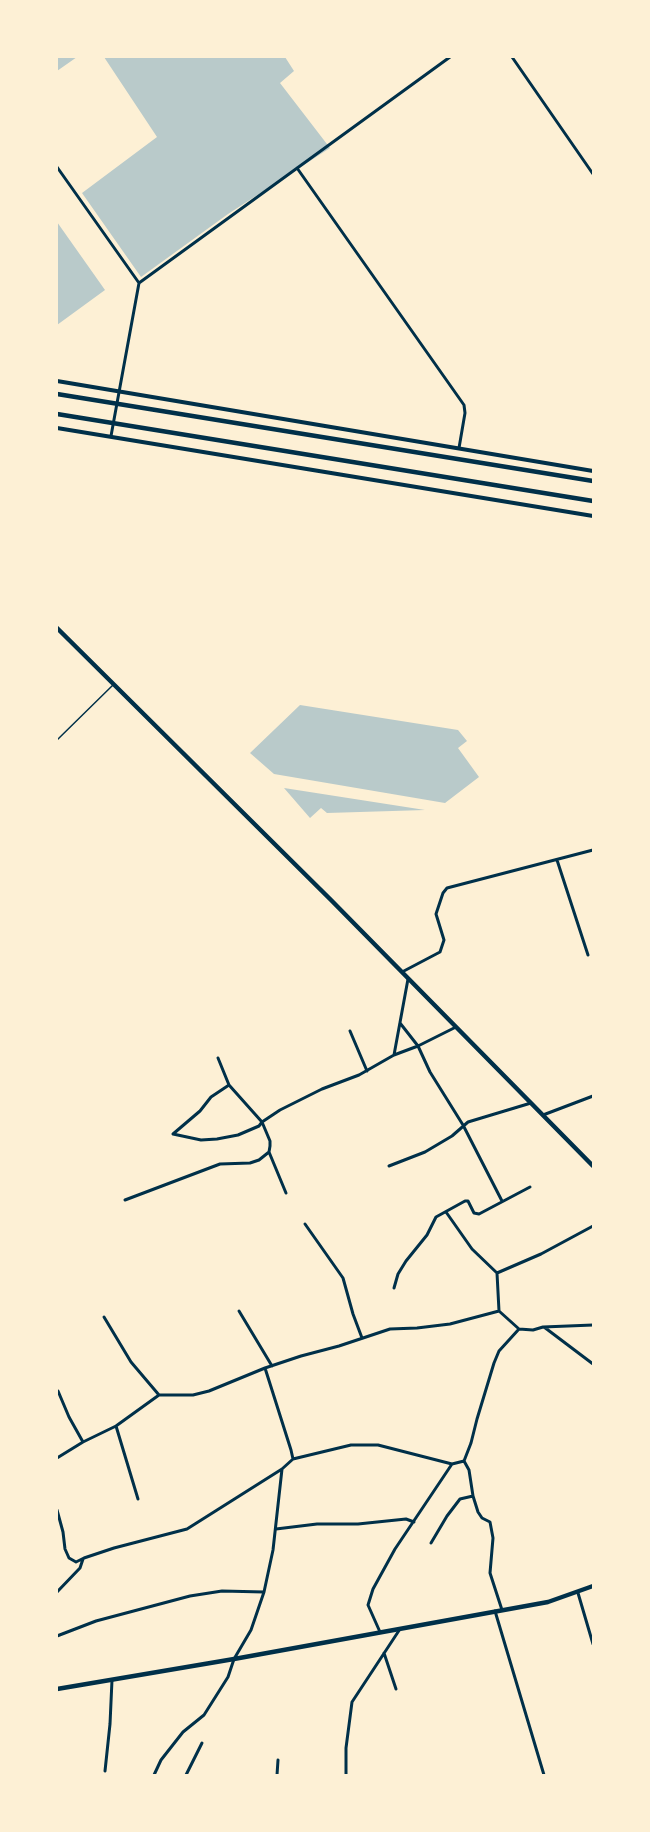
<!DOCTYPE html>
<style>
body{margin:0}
#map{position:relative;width:650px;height:1832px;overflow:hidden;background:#fdf0d5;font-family:Lora,serif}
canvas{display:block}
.frame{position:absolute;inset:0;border:58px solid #fdf0d5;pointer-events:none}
</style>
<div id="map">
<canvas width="650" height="1832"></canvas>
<div class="frame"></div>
</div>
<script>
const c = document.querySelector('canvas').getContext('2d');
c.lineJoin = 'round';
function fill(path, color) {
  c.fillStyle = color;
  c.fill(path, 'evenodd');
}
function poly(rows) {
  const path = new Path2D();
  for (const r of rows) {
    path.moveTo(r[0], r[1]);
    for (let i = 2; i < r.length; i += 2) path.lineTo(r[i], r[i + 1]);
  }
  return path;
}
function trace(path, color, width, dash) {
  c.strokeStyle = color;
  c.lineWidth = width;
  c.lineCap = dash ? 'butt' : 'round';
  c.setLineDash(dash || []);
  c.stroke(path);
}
const green = poly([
 [57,57,77,57,57,71],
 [104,57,285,57,294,71,280,83,330,148,228,214,141,277,82,193,157,137],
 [57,222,105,290,57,325],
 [300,705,458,730,467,741,458,748,479,777,445,803,274,774,250,753],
 [284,788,425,810,327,813,321,808,310,818]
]);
const service = poly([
 [57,740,113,685]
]);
const minor = poly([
 [512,57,593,174],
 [57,167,139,283],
 [297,168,464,405,465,413,459,448],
 [139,283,450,57],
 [111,436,139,283],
 [557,860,588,955],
 [402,972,440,952,444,940,436,914,443,893,447,888,593,850],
 [400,1023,418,1046,430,1072,463,1125,502,1201],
 [350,1031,367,1071],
 [394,1055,408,979],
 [218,1058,229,1085,262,1122,280,1110,322,1089,359,1075,394,1055,418,1046,456,1027],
 [543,1115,593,1096],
 [173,1134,200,1111,211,1097,229,1085],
 [269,1152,286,1193],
 [389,1166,425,1152,452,1136,468,1122,531,1103],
 [125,1200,220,1164,250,1163,259,1160,269,1152,270,1146,270,1141,262,1122,259,1126,238,1135,217,1139,201,1140,173,1134],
 [446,1212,472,1249,497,1273,499,1311,519,1329,533,1330,543,1327,593,1325],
 [305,1224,343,1278,353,1314,362,1338],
 [497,1273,541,1254,593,1226],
 [394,1288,398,1274,406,1261,427,1235,436,1217,465,1201,468,1201,474,1213,479,1214,530,1187],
 [239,1311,272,1366],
 [104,1317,131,1362,159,1395],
 [544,1327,593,1364],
 [58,1391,69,1417,83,1442],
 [116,1426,138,1499],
 [57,1458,83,1442,116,1426,159,1395,193,1395,209,1391,265,1368,301,1356,339,1346,390,1329,417,1328,450,1324,499,1311],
 [293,1459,351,1445,378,1445,452,1464],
 [464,1461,469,1470,473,1496,478,1512,482,1518,490,1522,493,1538,490,1573,502,1610],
 [57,1510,63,1532,65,1549,69,1558,76,1562,84,1558,114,1548,187,1529,282,1469,293,1459,291,1450,265,1368],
 [276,1529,317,1524,358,1524,406,1519,414,1522],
 [431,1543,447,1516,460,1499,473,1496],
 [57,1592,80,1568,83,1559],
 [578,1593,593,1644],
 [495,1611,544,1775],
 [380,1632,368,1605,373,1589,395,1549,452,1464,464,1461,471,1443,477,1419,494,1363,499,1351,519,1329],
 [57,1636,96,1621,190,1596,222,1591,264,1592],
 [384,1653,396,1689],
 [105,1771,110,1724,112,1680],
 [154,1775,161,1760,183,1732,204,1715,228,1677,234,1659,251,1630,264,1592,273,1550,282,1469],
 [186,1775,202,1743],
 [277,1775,278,1760],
 [346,1775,346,1748,352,1702,400,1629]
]);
const tertiary = poly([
 [57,381,593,471],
 [57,428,593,516]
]);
const secondary = poly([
 [57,394,593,481],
 [57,414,593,501],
 [57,628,331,900,593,1166],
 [57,1689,234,1659,548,1602,593,1586]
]);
fill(green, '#b9caca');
trace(service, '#003049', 1.5);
trace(minor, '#003049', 3);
trace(tertiary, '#003049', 4);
trace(secondary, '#003049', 4.5);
</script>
